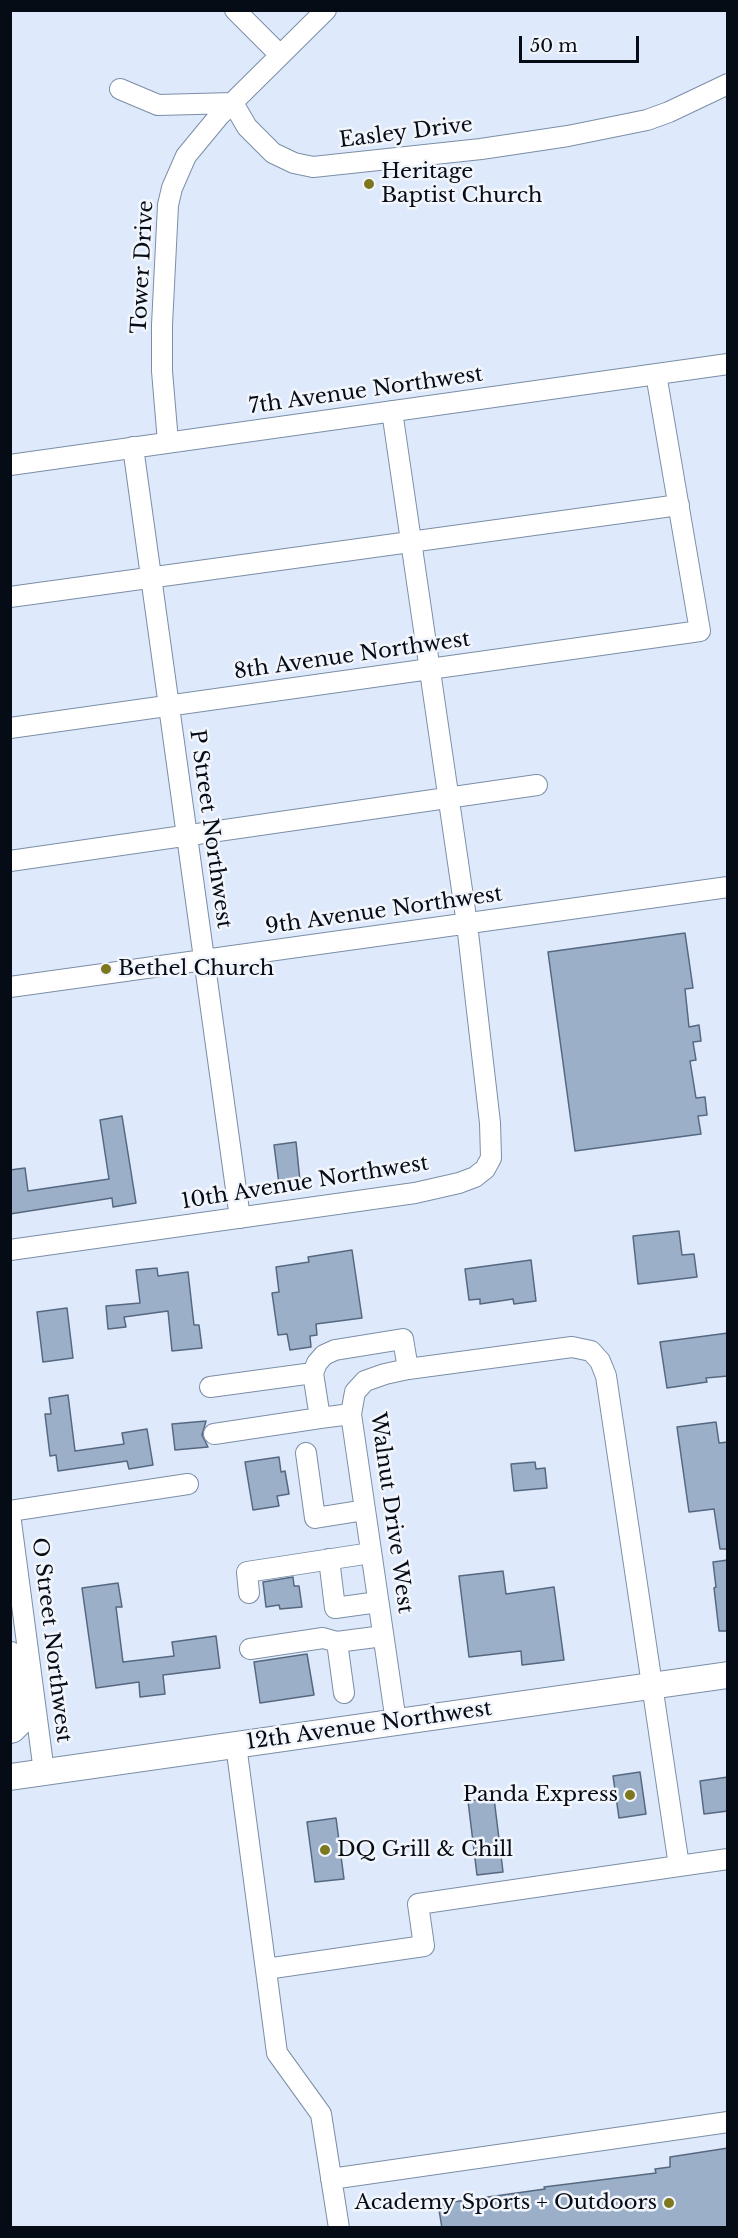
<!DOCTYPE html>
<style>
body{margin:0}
#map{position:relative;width:738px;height:2238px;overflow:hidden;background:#deeafb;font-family:"Libre Baskerville",serif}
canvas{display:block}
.frame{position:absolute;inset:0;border:12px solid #060c15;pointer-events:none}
.scale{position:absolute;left:519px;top:36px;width:120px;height:27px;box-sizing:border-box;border:3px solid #060c15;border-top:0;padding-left:8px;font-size:18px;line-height:21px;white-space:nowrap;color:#060c15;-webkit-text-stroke:4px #f2f6fc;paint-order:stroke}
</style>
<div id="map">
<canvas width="738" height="2238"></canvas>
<div class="frame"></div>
<div class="scale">50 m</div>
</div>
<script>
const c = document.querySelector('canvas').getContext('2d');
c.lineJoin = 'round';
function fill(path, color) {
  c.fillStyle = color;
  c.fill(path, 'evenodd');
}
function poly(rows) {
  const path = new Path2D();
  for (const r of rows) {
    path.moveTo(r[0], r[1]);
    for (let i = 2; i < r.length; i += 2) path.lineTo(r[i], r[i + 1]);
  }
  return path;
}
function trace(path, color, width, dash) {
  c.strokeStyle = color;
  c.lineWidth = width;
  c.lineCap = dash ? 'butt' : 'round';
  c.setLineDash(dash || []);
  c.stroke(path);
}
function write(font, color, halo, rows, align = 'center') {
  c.font = font + ' "Libre Baskerville",serif';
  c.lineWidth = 5;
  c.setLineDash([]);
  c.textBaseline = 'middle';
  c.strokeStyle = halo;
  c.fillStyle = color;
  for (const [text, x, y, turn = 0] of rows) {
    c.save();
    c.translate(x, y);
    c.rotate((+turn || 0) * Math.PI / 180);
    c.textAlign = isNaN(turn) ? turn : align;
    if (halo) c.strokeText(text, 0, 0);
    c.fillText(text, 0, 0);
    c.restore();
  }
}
const building = poly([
 [685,933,693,988,685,989,689,1027,699,1025,701,1041,693,1042,696,1060,690,1061,696,1098,705,1097,707,1115,698,1116,701,1134,575,1151,548,952,685,933],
 [122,1116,136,1203,113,1207,112,1198,10,1214,10,1170,25,1168,28,1191,109,1179,100,1120,122,1116],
 [296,1142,300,1181,279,1184,274,1145,296,1142],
 [679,1231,682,1255,694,1254,697,1277,638,1284,633,1236,679,1231],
 [352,1250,362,1318,316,1324,317,1335,310,1336,311,1347,290,1350,287,1334,278,1335,272,1293,279,1292,276,1267,309,1262,308,1257,352,1250],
 [531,1260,536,1301,514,1304,513,1299,480,1304,480,1299,469,1300,465,1269,531,1260],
 [157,1268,158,1276,188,1272,194,1325,199,1325,202,1348,172,1351,168,1311,124,1317,126,1327,108,1329,106,1306,140,1303,136,1270,157,1268],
 [67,1308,73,1358,43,1362,37,1312,67,1308],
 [728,1333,728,1376,706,1378,707,1382,667,1388,660,1342,728,1333],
 [68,1395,75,1451,124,1444,122,1433,147,1429,153,1465,129,1469,127,1461,58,1471,56,1455,50,1456,45,1414,51,1414,49,1398,68,1395],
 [206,1421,202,1435,208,1447,175,1450,172,1424,206,1421],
 [716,1422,719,1443,728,1442,728,1549,720,1549,714,1509,689,1512,677,1427,716,1422],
 [279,1457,281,1472,285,1471,289,1494,277,1496,279,1506,253,1510,245,1462,279,1457],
 [535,1462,536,1469,545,1468,547,1488,514,1491,511,1464,535,1462],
 [728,1560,728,1631,719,1631,714,1588,716,1587,713,1562,728,1560],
 [503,1571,506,1594,554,1587,564,1660,522,1665,521,1651,469,1657,459,1576,503,1571],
 [293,1577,294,1586,299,1586,302,1607,280,1609,279,1605,266,1607,263,1582,293,1577],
 [118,1583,122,1607,116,1607,123,1662,174,1656,172,1642,216,1636,220,1668,163,1675,165,1694,140,1697,139,1682,96,1688,82,1588,118,1583],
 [307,1654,314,1695,260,1703,254,1662,307,1654],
 [640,1772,646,1814,619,1818,613,1776,640,1772],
 [728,1777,728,1811,704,1814,700,1781,728,1777],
 [494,1798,503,1872,477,1875,468,1801,494,1798],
 [336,1818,344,1879,315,1882,307,1822,336,1818],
 [728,2148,728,2228,442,2228,438,2204,545,2189,544,2187,656,2173,655,2169,670,2167,670,2157,728,2148]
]);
const minor = poly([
 [235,10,280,55],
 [120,89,158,105,233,103,247,127,273,153,294,163,313,167,481,149,568,136,647,120,669,112,728,84],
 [168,442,162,371,162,325,168,205,172,188,186,156,219,116,326,10],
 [133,447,240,1218],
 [10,465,728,364],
 [10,597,679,505],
 [10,728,700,631,656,374],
 [10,861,537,785],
 [10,987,728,887],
 [10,1250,415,1193,459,1183,475,1177,485,1169,491,1158,490,1123,467,924,392,411],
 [210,1387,313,1373],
 [351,1414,320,1418,313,1373,317,1363,324,1355,335,1350,403,1339,408,1369],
 [214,1434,320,1418],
 [306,1453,315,1518,365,1510],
 [10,1511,188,1484],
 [10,1514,44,1772],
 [329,1559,335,1608,378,1602],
 [249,1593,247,1572,371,1553],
 [250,1649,323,1638,337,1642],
 [344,1693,337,1642,383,1636],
 [10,1733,14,1732,21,1725,11,1652],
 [236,1745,277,2053,321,2114,339,2228],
 [679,1866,728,1859],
 [266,1969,424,1946,418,1904,679,1866,606,1376,600,1361,591,1351,572,1347,408,1369,385,1374,365,1381,355,1392,351,1414,396,1722],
 [331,2179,728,2122]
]);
const major = poly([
 [10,1777,728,1675]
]);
const markers = [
 [369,184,6,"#7d781d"],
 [106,969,6,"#7d781d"],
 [630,1795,6,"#7d781d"],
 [325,1850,6,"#7d781d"],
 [669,2203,6,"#7d781d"]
];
const streetNames = [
 ["Easley Drive",406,133,-7],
 ["Tower Drive",143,267,-87],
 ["7th Avenue Northwest",366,391,-8],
 ["8th Avenue Northwest",352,656,-8],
 ["P Street Northwest",210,829,82],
 ["9th Avenue Northwest",384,911,-8],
 ["10th Avenue Northwest",305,1183,-9],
 ["Walnut Drive West",391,1513,82],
 ["O Street Northwest",51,1640,83],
 ["12th Avenue Northwest",369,1726,-8]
];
const poiNames = [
 ["Heritage",381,172],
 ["Baptist Church",381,196],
 ["Bethel Church",118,969],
 ["Panda Express",618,1795,"right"],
 ["DQ Grill & Chill",337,1850],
 ["Academy Sports + Outdoors",657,2203,"right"]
];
fill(building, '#9bafc9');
trace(building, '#566880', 1.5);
trace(minor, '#7b8ea7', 22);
trace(major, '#7b8ea7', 28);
trace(minor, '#fff', 20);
trace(major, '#fff', 26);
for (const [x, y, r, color] of markers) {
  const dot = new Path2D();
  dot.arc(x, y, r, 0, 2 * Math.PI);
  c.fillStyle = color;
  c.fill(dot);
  trace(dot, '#f2f6fc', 2);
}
write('21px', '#060c15', '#f2f6fc', streetNames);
write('21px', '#060c15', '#f2f6fc', poiNames, 'left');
</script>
